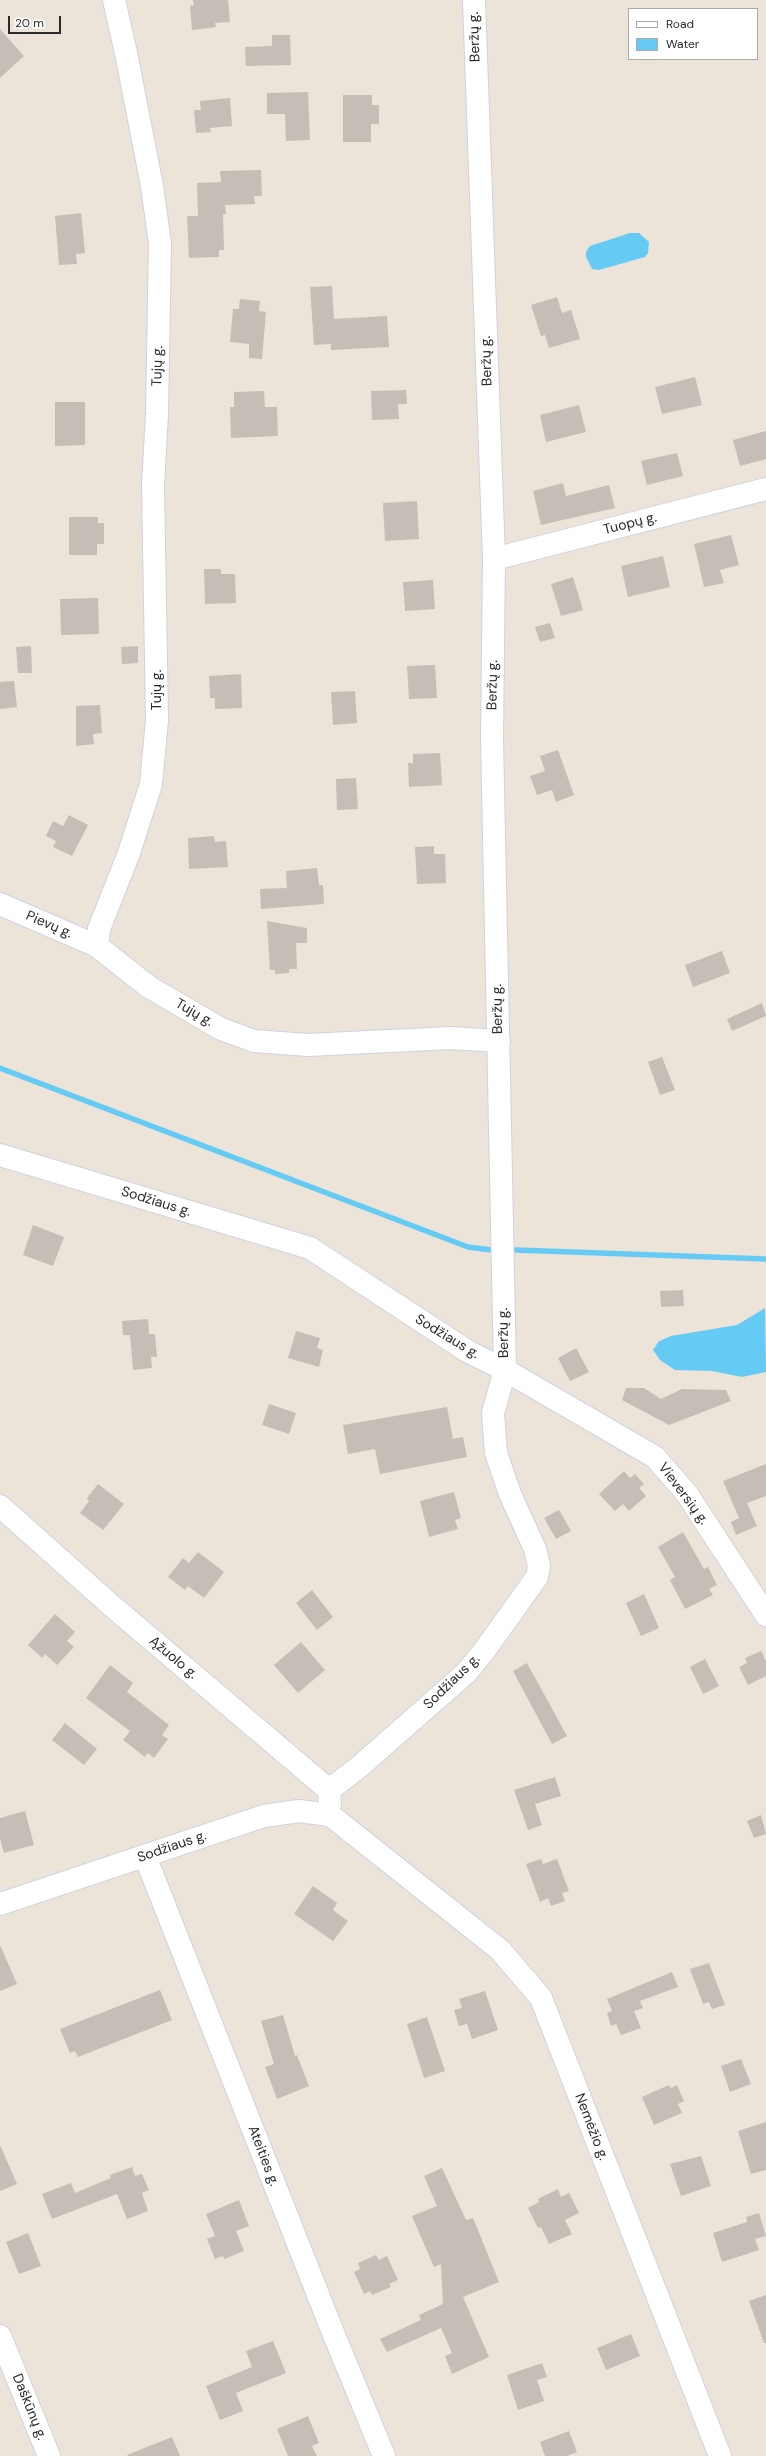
<!DOCTYPE html>
<meta charset="utf-8">
<style>
body{margin:0}
#map{position:relative;width:766px;height:2456px;overflow:hidden;background:#ece4d9;font-family:"DM Sans",sans-serif}
canvas{display:block}
.legend{position:absolute;left:628px;top:8px;width:130px;height:52px;box-sizing:border-box;background:#fff;border:1px solid #a9a9a9;margin:0;padding:5px 7px;list-style:none;font-size:12px;color:#292929}
.legend li{display:flex;align-items:center;gap:8px;height:20px}
.legend b{width:20px;border:1px solid #a9a9a9}
.scale{position:absolute;left:8px;top:16px;width:53px;height:18px;box-sizing:border-box;border:2px solid #292929;border-top:0;padding-left:5px;font-size:12px;line-height:14px;white-space:nowrap;color:#292929;-webkit-text-stroke:3px #fff;paint-order:stroke}
</style>
<div id="map">
<canvas width="766" height="2456"></canvas>
<ul class="legend">
<li><b style="height:5px;background:#fff"></b>Road</li>
<li><b style="height:11px;background:#65cbf5"></b>Water</li>
</ul>
<div class="scale">20 m</div>
</div>
<script>
const c = document.querySelector('canvas').getContext('2d');
c.lineJoin = 'round';
function fill(path, color) {
  c.fillStyle = color;
  c.fill(path, 'evenodd');
}
function poly(rows) {
  const path = new Path2D();
  for (const r of rows) {
    path.moveTo(r[0], r[1]);
    for (let i = 2; i < r.length; i += 2) path.lineTo(r[i], r[i + 1]);
  }
  return path;
}
function trace(path, color, width, dash) {
  c.strokeStyle = color;
  c.lineWidth = width;
  c.lineCap = dash ? 'butt' : 'round';
  c.setLineDash(dash || []);
  c.stroke(path);
}
function write(font, color, halo, rows, align = 'center') {
  c.font = font + ' "DM Sans",sans-serif';
  c.lineWidth = 3;
  c.setLineDash([]);
  c.textBaseline = 'middle';
  c.strokeStyle = halo;
  c.fillStyle = color;
  for (const [text, x, y, turn = 0] of rows) {
    c.save();
    c.translate(x, y);
    c.rotate((+turn || 0) * Math.PI / 180);
    c.textAlign = isNaN(turn) ? turn : align;
    if (halo) c.strokeText(text, 0, 0);
    c.fillText(text, 0, 0);
    c.restore();
  }
}
const water = poly([
 [630,233,639,233,649,242,648,253,645,257,599,270,592,269,586,257,586,252,590,246],
 [765,1308,766,1372,742,1377,712,1371,675,1370,660,1360,653,1350,659,1341,671,1336,737,1325]
]);
const stream = poly([
 [0,1068,468,1247,491,1250],
 [516,1250,766,1259]
]);
const building = poly([
 [193,0,228,0,230,22,215,23,216,27,192,30,190,6,194,5],
 [0,29,24,56,0,78],
 [272,35,290,35,291,65,246,66,245,47,272,46],
 [308,92,310,140,286,141,285,114,267,114,267,93],
 [343,95,372,95,372,105,379,105,379,124,371,124,371,142,343,142],
 [230,98,232,126,210,128,211,132,196,133,194,110,201,110,200,101],
 [261,170,262,196,254,196,255,204,225,205,226,214,223,214,224,250,219,250,219,257,189,258,187,216,198,216,197,183,221,182,220,171],
 [81,213,85,253,76,254,77,264,59,265,55,216],
 [332,286,334,319,387,316,389,347,331,350,331,344,314,345,310,287],
 [557,297,562,313,571,310,580,339,549,348,545,335,541,336,531,305],
 [240,299,260,301,259,311,266,312,262,359,249,358,249,344,230,342,233,309,239,309],
 [695,377,702,405,662,414,655,387],
 [406,390,407,404,398,404,399,419,372,420,371,391],
 [264,391,265,407,277,407,278,436,231,438,230,407,234,407,234,392],
 [55,402,85,402,85,445,55,446],
 [579,405,586,432,546,442,540,415],
 [766,431,766,459,740,466,733,440],
 [677,453,683,476,647,485,641,461],
 [563,483,566,496,609,485,615,508,541,525,533,491],
 [417,501,419,539,385,541,383,503],
 [69,517,98,517,98,523,104,523,104,544,97,544,97,555,69,555],
 [731,535,739,565,720,570,724,583,704,587,694,544],
 [663,556,670,587,628,597,621,566],
 [204,569,221,569,221,574,235,574,236,603,205,604],
 [573,577,583,610,561,616,551,584],
 [433,580,435,609,405,611,403,582],
 [98,598,99,634,61,635,60,599],
 [550,623,555,638,540,642,535,627],
 [31,646,32,673,18,673,16,647],
 [138,646,138,663,122,664,121,647],
 [435,665,437,698,409,699,407,666],
 [241,674,242,708,215,709,215,698,210,698,209,676],
 [14,681,17,707,0,709,0,682],
 [355,691,357,723,333,725,331,692],
 [100,705,102,733,93,734,94,744,76,746,76,706],
 [558,750,574,795,556,802,552,790,537,795,530,776,545,771,540,756],
 [440,753,442,785,409,787,408,763,413,763,413,754],
 [356,778,358,809,337,810,336,779],
 [69,815,88,825,72,856,53,847,56,841,46,836,53,821,63,826],
 [214,836,215,842,226,841,228,867,189,869,188,838],
 [434,846,434,854,445,854,446,883,417,884,415,847],
 [317,868,319,885,323,885,324,904,261,909,260,889,287,888,286,871],
 [267,921,307,928,307,943,296,943,297,969,289,969,289,973,275,974,275,970,270,970],
 [722,951,730,973,693,987,685,965],
 [762,1003,766,1016,732,1031,727,1019],
 [662,1057,675,1090,660,1095,648,1062],
 [33,1225,64,1237,53,1266,23,1255],
 [683,1290,684,1306,661,1307,660,1291],
 [148,1319,149,1334,155,1334,157,1357,151,1357,152,1368,133,1370,130,1335,123,1335,122,1321],
 [296,1331,320,1338,317,1348,323,1350,319,1367,288,1358],
 [576,1348,589,1372,570,1381,558,1358],
 [626,1388,644,1388,661,1399,682,1389,726,1390,731,1401,669,1425,622,1400],
 [269,1404,296,1413,289,1434,262,1425],
 [447,1407,453,1439,463,1437,467,1457,380,1474,375,1449,348,1454,343,1425],
 [766,1464,766,1496,747,1503,757,1526,736,1535,731,1522,739,1518,723,1481],
 [624,1471,630,1478,635,1474,644,1484,639,1488,646,1496,629,1511,623,1504,615,1511,599,1494],
 [98,1484,124,1504,103,1530,80,1513,89,1501,87,1498],
 [454,1492,461,1518,455,1520,458,1529,429,1537,420,1501],
 [559,1510,571,1531,556,1539,544,1518],
 [683,1532,704,1569,708,1567,717,1585,709,1589,713,1595,685,1609,670,1580,675,1577,658,1547],
 [198,1552,224,1572,204,1598,188,1586,185,1590,168,1577,183,1558,189,1563],
 [312,1590,333,1617,317,1630,296,1603],
 [644,1594,659,1628,641,1636,626,1603],
 [55,1614,75,1632,67,1641,74,1647,57,1665,45,1654,42,1658,28,1645],
 [301,1642,325,1670,298,1693,274,1665],
 [761,1651,766,1661,766,1676,748,1685,739,1667,747,1663,745,1658],
 [705,1659,719,1686,703,1694,690,1667],
 [527,1663,567,1736,552,1744,513,1671],
 [110,1665,133,1683,127,1692,169,1725,162,1735,168,1739,154,1758,148,1753,145,1757,123,1740,130,1731,86,1698],
 [65,1723,97,1749,84,1765,52,1740],
 [555,1777,561,1796,535,1804,542,1825,528,1830,514,1790],
 [25,1811,34,1845,4,1853,0,1838,0,1818],
 [761,1815,766,1834,754,1838,747,1821],
 [541,1859,543,1864,557,1859,569,1891,562,1893,565,1901,551,1906,548,1898,540,1902,526,1864],
 [313,1886,337,1903,333,1910,348,1921,333,1941,294,1914],
 [0,1945,17,1984,0,1991],
 [709,1963,725,2005,712,2009,709,2002,703,2004,690,1969],
 [672,1972,678,1987,640,2001,643,2008,634,2011,641,2028,621,2035,616,2024,611,2026,607,2013,612,2011,607,1999],
 [160,1990,172,2020,78,2057,75,2051,70,2053,60,2029],
 [485,1991,498,2030,472,2039,467,2024,459,2026,454,2010,462,2008,459,1999],
 [283,2015,295,2056,297,2055,309,2086,277,2099,265,2067,274,2064,261,2021],
 [427,2017,445,2071,424,2078,407,2024],
 [741,2059,751,2084,730,2092,721,2066],
 [669,2085,671,2088,677,2085,684,2101,678,2104,682,2113,654,2125,642,2097],
 [766,2122,766,2170,751,2174,738,2131],
 [0,2145,17,2184,0,2191],
 [701,2156,711,2186,681,2196,670,2164],
 [132,2167,135,2176,142,2174,149,2190,142,2193,148,2211,127,2219,117,2194,52,2219,42,2194,71,2183,75,2193,111,2178,110,2175],
 [442,2168,466,2220,473,2218,499,2282,463,2297,489,2357,452,2374,445,2356,452,2353,441,2328,387,2352,380,2339,421,2320,419,2315,443,2304,441,2264,434,2267,412,2216,437,2206,424,2176],
 [558,2189,561,2197,569,2193,579,2213,565,2220,572,2234,549,2244,541,2227,538,2228,528,2208,539,2202,538,2199],
 [239,2200,249,2226,236,2231,244,2251,224,2259,223,2256,215,2259,207,2239,215,2236,206,2214],
 [759,2213,766,2236,755,2239,759,2250,722,2262,713,2233,747,2222,746,2217],
 [28,2233,41,2266,19,2274,6,2242],
 [376,2255,379,2260,387,2256,398,2280,389,2284,391,2287,372,2295,370,2291,364,2294,354,2272,360,2269,358,2263],
 [766,2295,766,2343,764,2343,749,2301],
 [631,2334,640,2356,606,2370,597,2348],
 [273,2341,286,2373,236,2393,243,2411,220,2420,206,2386,252,2367,246,2351],
 [542,2363,547,2377,537,2380,544,2401,518,2410,507,2375],
 [308,2416,319,2443,312,2446,317,2456,288,2456,277,2429],
 [569,2431,577,2452,567,2456,545,2456,540,2442],
 [172,2437,180,2456,128,2456,127,2455]
]);
const minor = poly([
 [114,0,126,53,152,186,160,244,157,414,153,485,157,720,151,784,129,853,99,929,97,946,149,987,221,1029,254,1041,308,1045,451,1038,499,1041],
 [494,559,766,489],
 [0,904,97,946],
 [0,1155,310,1248,467,1351,505,1370,655,1457,687,1494,766,1615],
 [0,1506,112,1606,329,1790,330,1804],
 [329,1790,359,1767,466,1673,484,1651,537,1577,539,1566,535,1549,510,1494,496,1453,493,1413,505,1370,492,738,494,559,474,0],
 [145,1856,332,2330,384,2456],
 [0,1904,264,1816,299,1811,330,1815,500,1950,541,1998,720,2456],
 [0,2336,49,2456]
]);
const streetNames = [
 ["Beržų g.",475,37,-92],
 ["Beržų g.",487,361,-92],
 ["Tujų g.",158,366,-88],
 ["Tuopų g.",630,524,-14],
 ["Beržų g.",493,685,-89],
 ["Tujų g.",157,690,-90],
 ["Pievų g.",49,925,23],
 ["Beržų g.",498,1009,-91],
 ["Tujų g.",194,1013,30],
 ["Sodžiaus g.",156,1202,17],
 ["Beržų g.",504,1333,-91],
 ["Sodžiaus g.",447,1337,31],
 ["Vieversių g.",683,1494,53],
 ["Ąžuolo g.",173,1658,40],
 ["Sodžiaus g.",452,1682,-44],
 ["Sodžiaus g.",172,1847,-19],
 ["Nemėžio g.",591,2127,69],
 ["Ateities g.",263,2156,69],
 ["Daškūnų g.",29,2407,68]
];
fill(water, '#65cbf5');
trace(stream, '#65cbf5', 5.5);
fill(building, '#c4beb6');
trace(minor, '#ced2e3', 24);
trace(minor, '#fff', 22);
write('14px', '#292929', '#fff', streetNames);
</script>
